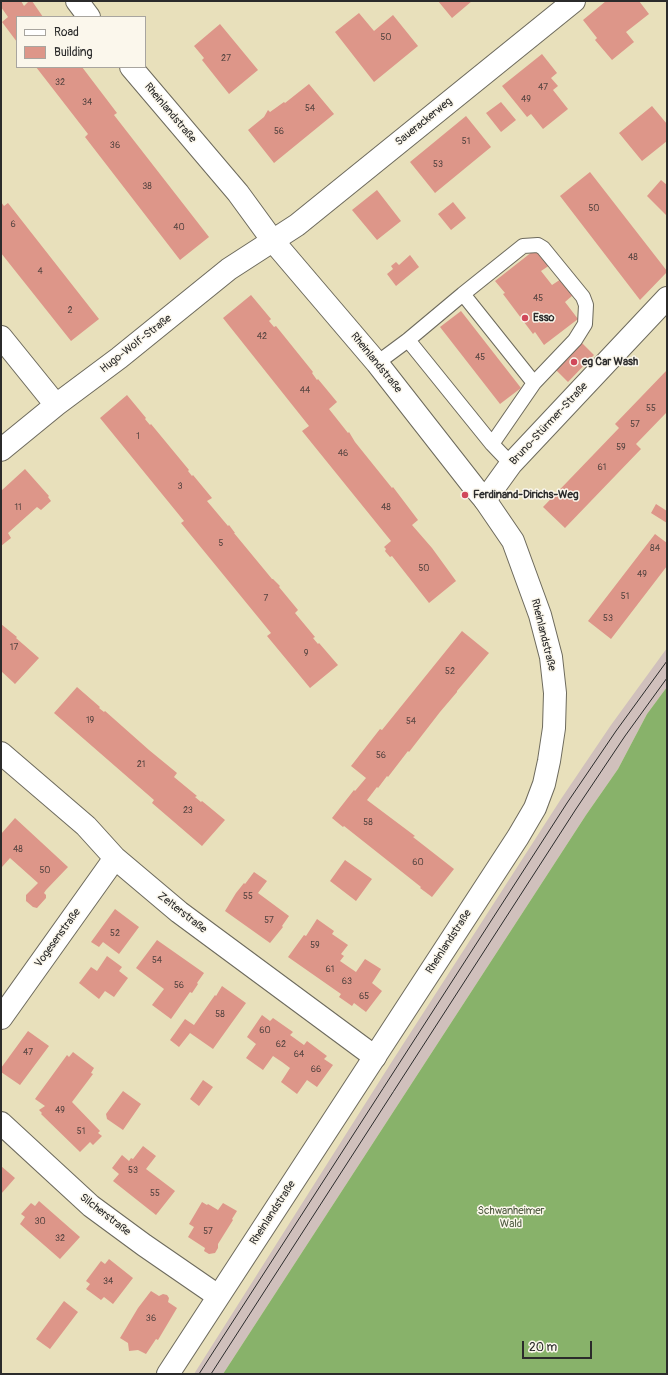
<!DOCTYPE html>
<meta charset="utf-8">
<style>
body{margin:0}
#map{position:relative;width:668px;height:1375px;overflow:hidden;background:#e8e0bb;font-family:Pangolin,sans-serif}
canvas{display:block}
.frame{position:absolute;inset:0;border:2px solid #2b2b2b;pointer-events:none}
.legend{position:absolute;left:16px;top:16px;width:130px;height:52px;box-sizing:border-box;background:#fbf7ec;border:1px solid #a8a59f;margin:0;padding:5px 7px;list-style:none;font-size:12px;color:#2b2b2b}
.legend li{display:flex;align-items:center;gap:8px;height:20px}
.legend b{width:20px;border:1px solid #a8a59f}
.scale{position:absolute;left:522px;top:1341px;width:70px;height:18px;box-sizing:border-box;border:2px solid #2b2b2b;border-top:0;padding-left:5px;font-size:12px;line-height:14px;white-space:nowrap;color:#2b2b2b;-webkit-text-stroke:3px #fbf7ec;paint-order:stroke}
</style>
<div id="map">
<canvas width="668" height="1375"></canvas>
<div class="frame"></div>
<ul class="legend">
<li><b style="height:5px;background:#fff"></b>Road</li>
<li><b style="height:11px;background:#dd9689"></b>Building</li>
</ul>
<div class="scale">20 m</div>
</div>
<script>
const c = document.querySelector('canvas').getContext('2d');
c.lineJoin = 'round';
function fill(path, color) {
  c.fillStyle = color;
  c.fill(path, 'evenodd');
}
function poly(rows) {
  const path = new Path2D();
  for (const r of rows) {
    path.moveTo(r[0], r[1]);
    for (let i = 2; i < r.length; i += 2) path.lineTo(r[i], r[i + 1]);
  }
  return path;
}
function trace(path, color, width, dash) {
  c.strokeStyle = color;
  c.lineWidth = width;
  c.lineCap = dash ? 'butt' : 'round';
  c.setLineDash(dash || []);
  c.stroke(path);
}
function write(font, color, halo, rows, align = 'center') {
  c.font = font + ' Pangolin,sans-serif';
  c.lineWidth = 3;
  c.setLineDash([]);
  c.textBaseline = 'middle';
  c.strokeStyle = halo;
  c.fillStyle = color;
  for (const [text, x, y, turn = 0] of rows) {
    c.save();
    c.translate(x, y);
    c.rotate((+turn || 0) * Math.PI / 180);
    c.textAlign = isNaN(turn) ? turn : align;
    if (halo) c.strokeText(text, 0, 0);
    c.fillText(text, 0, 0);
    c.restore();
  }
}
const industrial = poly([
 [667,648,667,687,647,714,618,769,586,815,223,1374,194,1374,391,1063,561,799,611,725]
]);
const forest = poly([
 [667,687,667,1374,223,1374,586,815,618,769,647,714]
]);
const building = poly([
 [1,1,21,1,24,6,29,1,32,1,43,17,17,17,17,42,2,22,8,17,1,7],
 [438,1,472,1,452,18],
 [606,1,639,1,649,14,626,32,634,42,612,60,595,40,597,38,583,20],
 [359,13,374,31,393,15,418,46,374,82,335,32],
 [220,24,258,70,229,94,202,60,204,58,194,46],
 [542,54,557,73,551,78,558,86,553,90,568,109,543,129,531,114,527,117,502,86],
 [36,67,82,67,117,113,114,115,209,237,180,260,85,137,88,134],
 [309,84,334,114,274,163,248,130,264,117,268,110,270,112,284,102,285,103],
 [501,102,516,120,501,132,486,113],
 [652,106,667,124,667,141,642,161,619,133],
 [466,116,491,147,435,193,410,162],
 [590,172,667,271,667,272,640,300,560,196],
 [661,180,667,185,667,216,647,196],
 [377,190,401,221,377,240,352,210],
 [1,202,4,206,8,203,99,319,71,341,1,253],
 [453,202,466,218,451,230,438,214],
 [537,248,550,265,541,271,552,285,561,279,573,295,565,302,578,319,544,345,535,332,533,334,503,294,505,293,495,281],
 [410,255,419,267,396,286,387,274,393,269,391,266,396,262,399,265],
 [251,295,271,319,269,321,274,327,276,326,313,372,312,373,317,380,318,379,337,402,329,409,348,433,349,432,355,442,392,488,393,487,418,520,412,525,432,548,456,581,429,603,392,556,390,557,385,551,386,549,384,547,391,541,302,431,309,426,223,318],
 [461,311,521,388,500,404,440,327],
 [581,342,594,355,568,382,555,369],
 [667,370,667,412,636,444,641,449,565,528,543,507,619,428,615,424],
 [127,395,146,418,145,419,150,425,151,424,189,470,188,471,192,476,193,475,212,498,207,501,228,526,229,525,235,533,234,533,272,579,273,579,280,586,279,587,298,610,295,613,315,637,313,638,318,644,319,643,338,665,310,688,267,636,271,633,181,523,184,521,100,418],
 [25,469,49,496,48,497,51,501,41,510,37,507,8,533,11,538,1,546,1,491],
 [656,504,667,511,667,523,651,513],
 [655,534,667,543,667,566,611,639,588,621],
 [1,624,17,637,16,638,39,658,15,684,1,671],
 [462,631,489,653,457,691,457,692,440,712,409,752,408,751,388,777,387,776,378,788,377,787,367,800,415,836,413,837,454,869,432,897,420,888,421,887,344,826,343,827,332,818,354,790,355,791,366,778,351,766,380,729,382,730],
 [77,687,100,707,99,708,104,712,105,711,149,750,177,773,174,777,197,796,195,797,201,802,202,801,225,820,202,846,152,803,154,800,54,713],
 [15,818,68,867,46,890,44,893,46,895,46,898,37,908,33,907,26,901,26,895,38,883,10,858,2,867,1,866,1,834],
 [345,860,372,879,356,901,330,881],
 [254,872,267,881,258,893,289,916,282,926,283,927,270,943,225,911,236,893,244,883,245,884],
 [115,909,139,927,119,954,103,942,99,947,91,942],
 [317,919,334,931,332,934,348,945,341,954,344,956,340,961,356,972,365,959,381,969,372,983,382,991,366,1012,354,1003,352,1006,339,997,341,994,288,957,304,935,306,936],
 [157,940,204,973,197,983,198,984,192,993,190,992,171,1019,152,1005,164,989,136,968],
 [107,956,122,967,119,971,128,978,114,997,105,991,99,999,79,983,91,967,97,971],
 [222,986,246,1003,213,1049,190,1033,179,1047,170,1040,185,1019,194,1025,215,995,216,996],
 [262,1015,270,1021,273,1018,293,1032,290,1035,304,1045,307,1041,327,1056,324,1059,333,1065,317,1087,307,1080,297,1094,281,1082,290,1068,282,1062,273,1056,263,1070,246,1058,256,1044,247,1037],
 [28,1031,49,1046,20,1085,1,1072,1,1068],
 [73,1052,94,1068,91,1073,93,1074,72,1102,100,1131,98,1133,102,1136,93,1145,90,1142,80,1152,41,1114,42,1113,39,1110,45,1106,35,1099,67,1055,69,1057],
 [203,1080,213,1087,199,1106,190,1099],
 [123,1091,141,1104,123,1130,107,1119,106,1114],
 [143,1146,156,1156,146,1169,175,1191,156,1215,113,1181,119,1174,112,1168,122,1155,129,1161,131,1158,133,1159],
 [1,1166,15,1178,1,1194],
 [39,1201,80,1237,60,1259,20,1224,25,1217,21,1214,31,1203,35,1206],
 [202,1202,207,1205,208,1204,218,1210,223,1203,237,1211,232,1219,233,1220,218,1244,218,1248,215,1253,209,1254,204,1251,205,1248,188,1237,194,1227,189,1224],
 [109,1259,133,1278,113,1304,104,1297,101,1300,86,1289,90,1284,86,1281,101,1261,105,1264],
 [151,1291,159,1296,163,1294,167,1295,169,1298,168,1302,177,1308,158,1340,156,1339,146,1354,138,1350,129,1351,128,1343,120,1338,138,1308],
 [64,1301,78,1312,50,1349,36,1339]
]);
const service = poly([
 [463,294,523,246,538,245,543,248,583,297,586,305,585,324,575,340,534,383,492,444],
 [408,340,492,444,511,464],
 [377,363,408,340,463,294,534,383]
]);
const minor = poly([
 [1,337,56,405],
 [1,450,56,405,119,358,229,269,297,225,574,1],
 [485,500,511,464,667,298],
 [1,753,86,826,115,858,179,912,375,1057],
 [1,1018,115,858],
 [1,1123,91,1206,144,1245,218,1296]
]);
const tertiary = poly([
 [77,1,89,17],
 [131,67,238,193,273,241,377,363,474,487,485,500,513,541,540,615,551,657,555,693,554,728,549,761,544,784,535,808,518,837,168,1374]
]);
const tram = poly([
 [199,1374,567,803,616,731,667,661],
 [211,1374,576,809,625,736,667,678]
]);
const markers = [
 [525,318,4,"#d1495b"],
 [574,362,4,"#d1495b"],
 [465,495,4,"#d1495b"]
];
const numberNames = [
 ["50",386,38],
 ["27",226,59],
 ["32",60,83],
 ["47",543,88],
 ["49",526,100],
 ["34",87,103],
 ["54",310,109],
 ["56",279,132],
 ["51",466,142],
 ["36",115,146],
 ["53",438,165],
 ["38",147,187],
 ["50",594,209],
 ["6",13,225],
 ["40",179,228],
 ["48",633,258],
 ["4",40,272],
 ["45",538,299],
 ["2",70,311],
 ["42",262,337],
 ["45",480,358],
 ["44",305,391],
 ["55",651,409],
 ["57",635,425],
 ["1",138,437],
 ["59",621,448],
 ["46",343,454],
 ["61",602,468],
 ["3",180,487],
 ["11",18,508],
 ["48",386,508],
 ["5",221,544],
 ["84",655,549],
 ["50",424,569],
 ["49",642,575],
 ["51",625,597],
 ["7",266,599],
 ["53",608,619],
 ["17",14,648],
 ["9",306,654],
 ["52",450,672],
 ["19",90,721],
 ["54",411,722],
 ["56",381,756],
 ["21",141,765],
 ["23",188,811],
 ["58",368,823],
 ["48",18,850],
 ["60",418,863],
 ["50",45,871],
 ["55",248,897],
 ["57",269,921],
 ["52",115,934],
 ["59",315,946],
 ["54",157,961],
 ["61",330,970],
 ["63",347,982],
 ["56",179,986],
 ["65",364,997],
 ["58",220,1015],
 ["60",265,1031],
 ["62",281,1045],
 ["47",28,1053],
 ["64",299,1055],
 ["66",316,1070],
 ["49",60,1111],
 ["51",81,1132],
 ["53",133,1171],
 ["55",155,1194],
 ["30",40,1222],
 ["57",208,1232],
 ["32",60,1239],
 ["34",108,1282],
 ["36",151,1319]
];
const streetNames = [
 ["Rheinlandstraße",170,113,50],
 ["Sauerackerweg",424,122,-39],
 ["Hugo-Wolf-Straße",136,344,-38],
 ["Rheinlandstraße",376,363,51],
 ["Bruno-Stürmer-Straße",549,424,-47],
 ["Rheinlandstraße",543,635,76],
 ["Zelterstraße",182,913,38],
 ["Vogesenstraße",58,938,-54],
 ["Rheinlandstraße",449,942,-57],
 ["Rheinlandstraße",273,1213,-57],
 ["Silcherstraße",105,1215,38]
];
const poiNames = [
 ["Esso",533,318],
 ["eg Car Wash",582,362],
 ["Ferdinand-Dirichs-Weg",473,495]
];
const parkNames = [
 ["Schwanheimer",511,1211],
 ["Wald",511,1224]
];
fill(industrial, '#d0c0bc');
fill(forest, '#88b26a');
fill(building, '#dd9689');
trace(service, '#6d6a5d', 16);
trace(minor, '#6d6a5d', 24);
trace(tertiary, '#6d6a5d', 24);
trace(service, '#fff', 14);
trace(minor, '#fff', 22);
trace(tertiary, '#fff', 22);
trace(tram, '#2b2b2b', 1);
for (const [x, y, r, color] of markers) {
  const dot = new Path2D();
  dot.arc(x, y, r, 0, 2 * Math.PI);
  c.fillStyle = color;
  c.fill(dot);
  trace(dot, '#fbf7ec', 1.5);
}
write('9px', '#584642', null, numberNames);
write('11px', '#2b2b2b', '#fbf7ec', streetNames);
write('bold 11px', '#2b2b2b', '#fbf7ec', poiNames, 'left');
write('11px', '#515d43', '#fbf7ec', parkNames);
</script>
